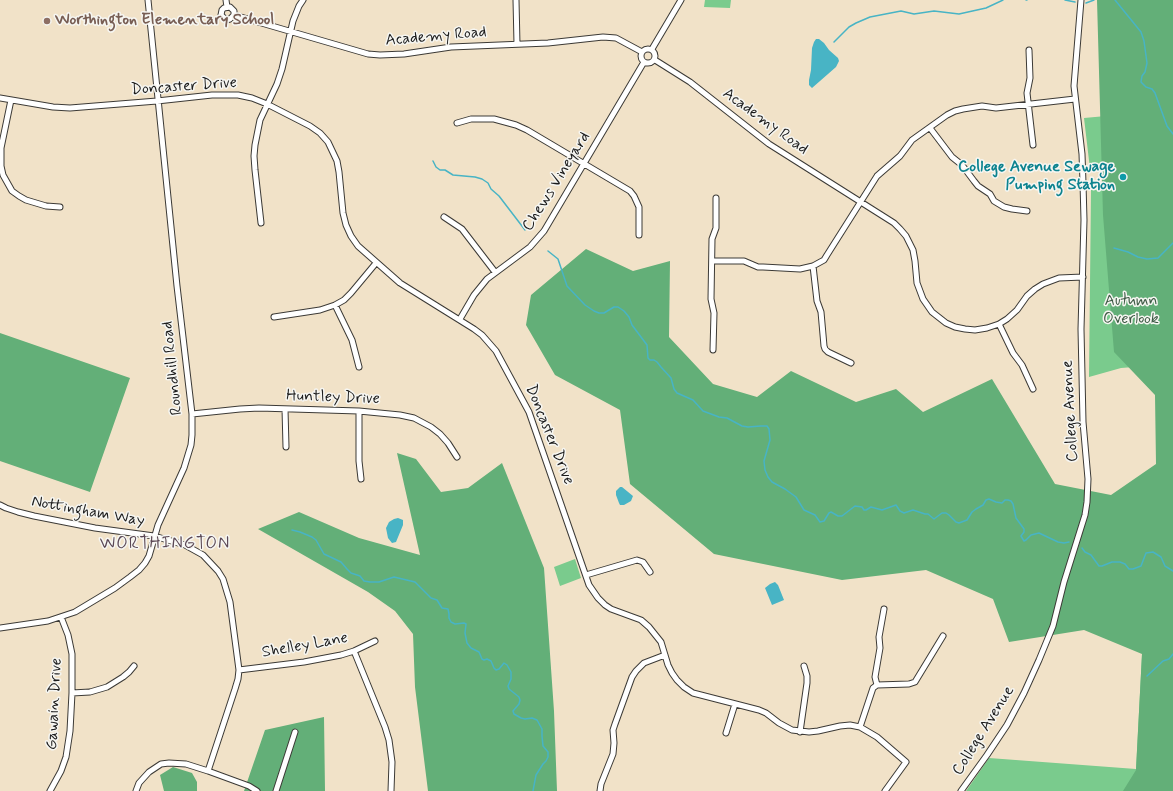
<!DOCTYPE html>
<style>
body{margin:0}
canvas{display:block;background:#f1e2c8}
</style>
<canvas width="1173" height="791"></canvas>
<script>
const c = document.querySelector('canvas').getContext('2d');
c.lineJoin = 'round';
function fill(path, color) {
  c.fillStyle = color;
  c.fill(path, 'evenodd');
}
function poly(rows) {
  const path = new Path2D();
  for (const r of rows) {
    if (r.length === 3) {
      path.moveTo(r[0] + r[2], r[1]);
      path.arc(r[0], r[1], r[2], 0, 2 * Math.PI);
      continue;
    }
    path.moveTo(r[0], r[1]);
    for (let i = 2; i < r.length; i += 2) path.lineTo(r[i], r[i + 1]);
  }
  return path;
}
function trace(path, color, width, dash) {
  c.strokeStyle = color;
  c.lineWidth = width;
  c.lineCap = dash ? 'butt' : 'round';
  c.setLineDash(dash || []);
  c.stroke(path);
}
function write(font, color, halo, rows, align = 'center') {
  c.font = font + ' Mynerve,sans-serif';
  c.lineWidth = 3;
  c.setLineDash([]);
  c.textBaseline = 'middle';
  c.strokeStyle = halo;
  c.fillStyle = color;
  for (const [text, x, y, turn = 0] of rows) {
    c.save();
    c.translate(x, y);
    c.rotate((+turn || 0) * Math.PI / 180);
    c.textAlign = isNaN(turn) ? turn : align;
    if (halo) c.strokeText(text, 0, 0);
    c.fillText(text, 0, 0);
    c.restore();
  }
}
const green = poly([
 [705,0,731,0,730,8,704,7],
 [1173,0,1134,367,1121,368,1089,377,1091,190,1139,189,1139,167,1090,169,1084,118,1106,116],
 [575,559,581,578,560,586,554,567],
 [1142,654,1173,791,966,791,989,758,1136,769]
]);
const forest = poly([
 [1097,0,1173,0,1173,791,1123,791,1136,770,1142,654,1084,630,1009,642,993,599,926,570,842,580,714,554,630,484,620,410,555,375,526,325,531,295,586,249,633,271,670,261,669,337,713,384,757,397,791,371,856,402,896,389,923,412,992,379,1055,484,1111,495,1156,464,1155,395,1114,352,1103,215],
 [0,333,130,378,90,492,0,461],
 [397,453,416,459,441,492,468,488,502,463,544,568,554,711,557,791,428,791,415,687,413,634,395,611,368,592,258,529,299,512,359,538,420,555],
 [324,717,325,791,244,791,265,730],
 [173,767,192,773,197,782,197,791,164,791,160,775]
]);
const water = poly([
 [816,39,819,39,824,43,829,50,838,58,839,61,836,67,812,88,809,85,809,80,811,70,812,48,814,42],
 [620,487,622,487,633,496,631,501,624,505,620,505,619,503,616,495,616,491],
 [398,518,403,520,403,525,396,542,392,543,388,538,386,528,389,522,394,519],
 [775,582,778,585,784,600,772,605,765,588,770,584]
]);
const stream = poly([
 [1026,0,1027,0],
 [1065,0,1075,2],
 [1115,0,1141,32,1144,41,1147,63,1145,72,1142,76,1141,82,1146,87,1152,89,1155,93,1167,126,1173,134],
 [1086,3,1094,0],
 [834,42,849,27,856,23,870,17,901,11,914,14,934,11,959,14,986,8,1003,0],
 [433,161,436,167,440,170,445,170,453,175,475,177,482,179,488,183,491,189,499,196,525,230],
 [1114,248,1128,252,1138,257,1147,259,1158,258,1173,243],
 [548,251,558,259,567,286,585,305,594,311,599,313,604,313,614,307,618,307,624,311,629,317,632,325,647,345,648,358,650,360,654,360,657,362,661,367,671,378,674,389,677,393,693,400,703,411,719,417,727,418,742,426,748,427,761,426,767,426,769,429,770,440,764,461,765,470,768,477,772,482,785,489,796,497,804,510,815,515,820,522,824,521,829,513,831,512,838,516,842,516,855,506,862,507,864,510,866,510,871,507,882,510,896,505,900,511,904,513,913,510,925,514,928,514,934,519,942,513,946,513,949,515,956,522,959,523,967,520,972,512,976,509,983,505,986,500,989,499,996,502,1002,503,1005,500,1008,500,1011,501,1013,504,1016,518,1024,529,1024,532,1021,536,1024,541,1026,540,1031,535,1039,533,1058,542,1064,543,1069,542],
 [292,530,300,532,312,537,316,540,324,554,341,562,347,569,351,573,360,576,364,581,370,582,379,582,394,577,415,582,431,598,437,600,442,608,448,609,449,614,449,618,451,622,455,624,464,623,466,624,465,633,467,643,471,648,479,652,482,659,484,660,487,659,491,661,494,668,496,670,499,669,504,663,507,665,511,672,511,679,508,686,509,689,519,697,520,700,519,704,513,711,514,714,521,718,525,719,532,718,537,720,542,729,542,736,543,746,548,752,548,757,546,761,543,764,536,775,533,791],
 [1082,548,1085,552,1091,555,1099,566,1102,566,1112,562,1120,562,1125,564,1129,569,1133,569,1141,566,1146,553,1153,552,1161,557,1165,566,1173,571],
 [1147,676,1163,661,1169,659,1173,654]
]);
const minor = poly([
 [226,0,227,7],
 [516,0,517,44],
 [234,15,230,19,226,20,221,15,222,10,224,8,230,7,234,11,234,15,368,54,380,55,404,54,451,47,548,43,603,37,616,38,642,52],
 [648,56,7],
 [652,49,681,0],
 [1029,50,1030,78,1027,93,1033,145],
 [655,60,690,82,769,144,894,223,900,229,906,236,913,250,915,261,917,283,923,299,932,312,946,323,955,327,965,329,975,330,987,328,999,324,1007,319,1017,310,1027,296,1035,289,1043,284,1059,278,1083,277],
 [0,98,53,107,70,108,157,101,212,95,238,95,252,98,267,104,310,126,320,133,328,142,337,161,339,172,343,213,346,225,351,236,358,246,400,283,474,329,482,335,496,351,529,412,589,585,598,598,605,605,611,609,641,620,649,627,661,642,668,665,672,673,677,680,684,687,693,693,759,710,766,713,779,723,792,730,809,732,818,731,840,726,850,725,860,727,877,737,906,762,885,791],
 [11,100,1,148,1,166,3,175,12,191,19,196,26,200,46,206,60,207],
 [457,123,471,119,494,119,516,125,527,130,630,191,634,196,639,207,639,235],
 [930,128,952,157,962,165,974,181,978,186,990,194,994,201,1004,207,1012,209,1027,211],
 [444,217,462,229,495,272],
 [261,223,255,170,254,156,255,145,260,120,277,84,282,69,293,21,299,6,303,0],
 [712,261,744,261,758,267,763,267,800,269,813,266,824,260,827,255,877,176,900,156,912,140,947,115,955,111,963,109,982,106,996,108,1075,99],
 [813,266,817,301,821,312,824,346,825,349,828,352,851,363],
 [335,305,352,340,359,367],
 [274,317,320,310,335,305,344,300,351,293,376,263],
 [460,319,474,295,487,279,530,247,544,231,644,62],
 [999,324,1013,353,1022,365,1033,389],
 [713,350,714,313,711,299,712,239,716,228,716,198],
 [285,409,286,447],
 [359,411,359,461,361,479],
 [192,414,240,409,259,408,359,411,400,415,414,418,431,427,440,434,448,443,457,457],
 [0,505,6,508,18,512,34,516,95,528,154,536,185,545,203,555,218,571,223,579,230,602,239,670,238,679,235,689,208,771],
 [586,575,637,560,643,562,650,572],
 [0,628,48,621,75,612,115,588,130,577,139,570,145,563,149,556,158,525,184,468,191,445,192,435,192,414,177,286,148,0],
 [354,651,385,727,389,740,392,762,391,791],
 [239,670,304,662,341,655,354,651,375,641],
 [877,685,875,677,880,648,879,637,884,609],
 [72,693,90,692,107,687,123,677,129,672,134,666],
 [860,727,873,688,877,685,909,684,915,682,943,636],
 [800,732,807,683,807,676,804,666],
 [726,733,735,704],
 [50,791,61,771,66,757,70,731,72,693,72,654,68,635,61,617],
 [136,791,139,783,149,772,161,764,169,763,186,764,208,771,249,786,257,791],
 [276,791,295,732],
 [600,791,601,784,613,754,614,743,613,730,615,724,632,677,636,671,644,663,665,655],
 [961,791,987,755,1007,725,1024,693,1039,660,1053,626,1064,582,1085,515,1087,502,1088,479,1083,422,1081,329,1084,220,1083,183,1082,154,1074,86,1081,0]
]);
const markers = [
 [47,21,4,"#8d6e63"],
 [1123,177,4,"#0f9aa8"]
];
const educationNames = [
 ["Worthington Elementary School",55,21]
];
const streetNames = [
 ["Academy Road",436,37,-5],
 ["Doncaster Drive",184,87,-4],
 ["Academy Road",765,122,36],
 ["Chews Vineyard",557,182,-58],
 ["Roundhill Road",173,368,-96],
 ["Huntley Drive",333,398,2],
 ["College Avenue",1071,411,-93],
 ["Doncaster Drive",549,435,68],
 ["Nottingham Way",88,512,10],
 ["Shelley Lane",305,646,-10],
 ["Gawain Drive",55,704,-87],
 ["College Avenue",984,731,-58]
];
const cultureNames = [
 ["College Avenue Sewage",1115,168],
 ["Pumping Station",1115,186]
];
const parkNames = [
 ["Autumn",1131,302],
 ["Overlook",1131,320]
];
const neighbourhoodNames = [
 ["WORTHINGTON",165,544]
];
fill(green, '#7acb8d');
fill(forest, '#63af78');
fill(water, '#48b4c5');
trace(stream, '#48b4c5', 1.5);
trace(minor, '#3c3a36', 7);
trace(minor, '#fff', 5);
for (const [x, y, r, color] of markers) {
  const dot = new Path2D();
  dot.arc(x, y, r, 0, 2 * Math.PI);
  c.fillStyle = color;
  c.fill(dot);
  trace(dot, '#f6f6f2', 1.5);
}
write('bold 16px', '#785e54', '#f6f6f2', educationNames, 'left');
write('16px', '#1c1c1c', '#f6f6f2', streetNames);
write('bold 16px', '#0d838f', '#f6f6f2', cultureNames, 'right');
write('16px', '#3d5944', '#f6f6f2', parkNames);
c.letterSpacing = '1px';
write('17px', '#5a4754', '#f6f6f2', neighbourhoodNames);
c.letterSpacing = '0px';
</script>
